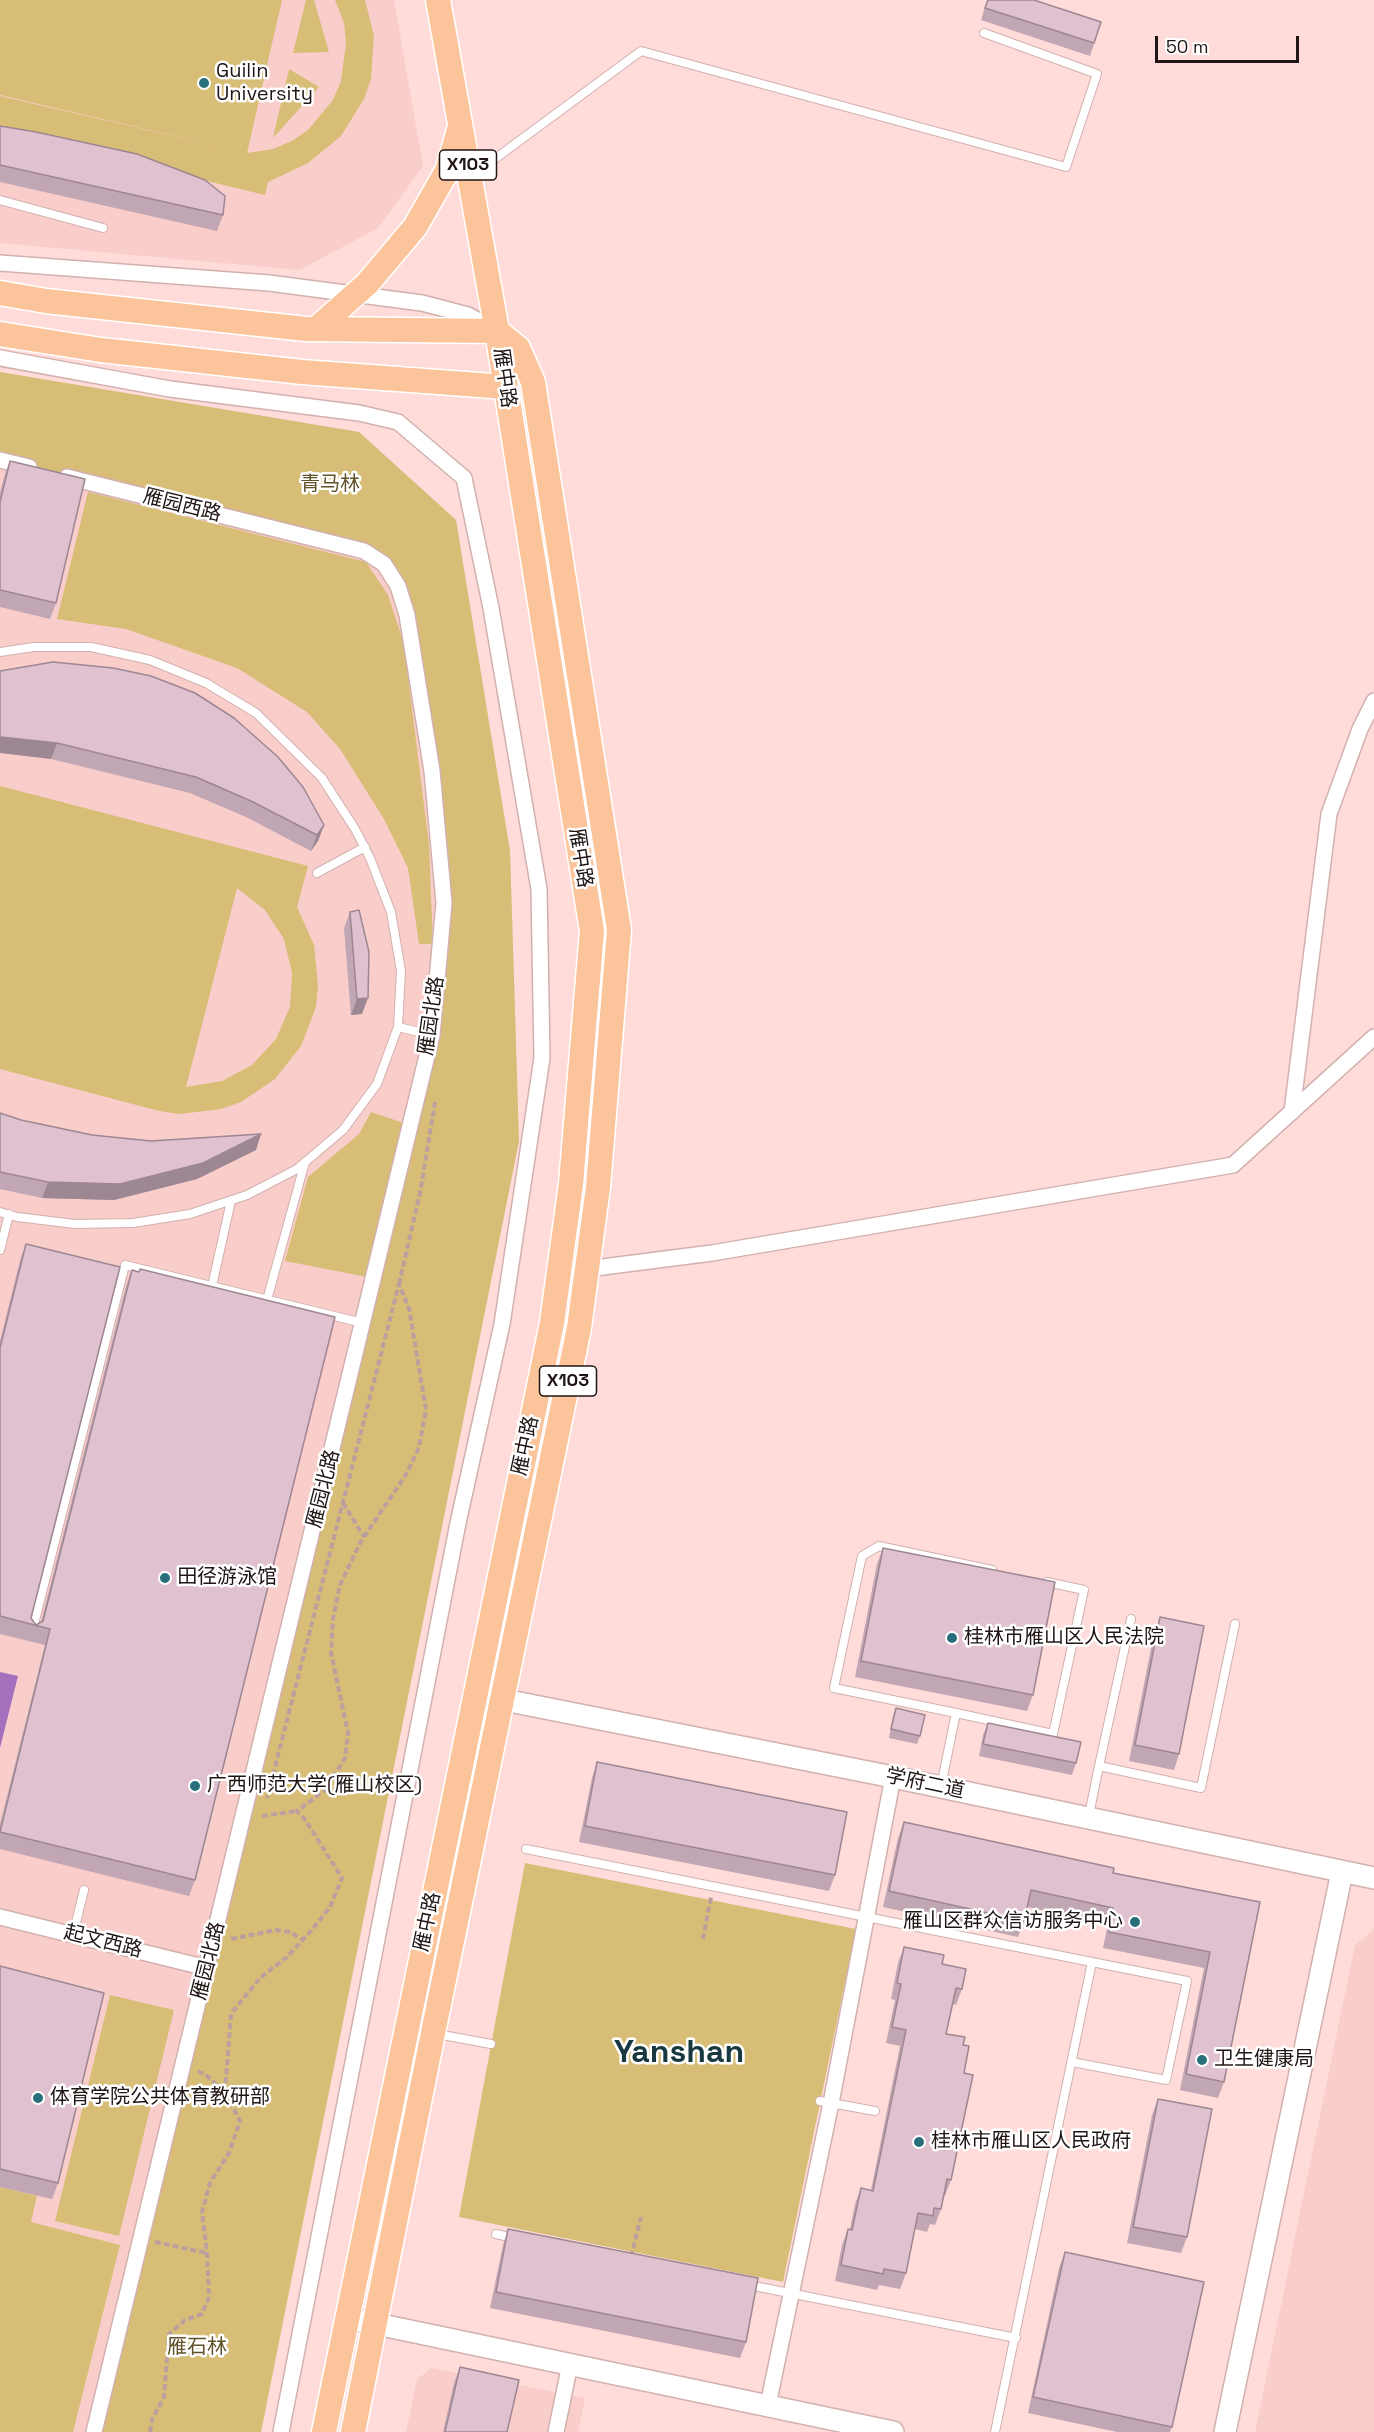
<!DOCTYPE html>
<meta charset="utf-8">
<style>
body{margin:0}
#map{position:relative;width:1374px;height:2432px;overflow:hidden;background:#ffdcd9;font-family:"Space Grotesk",sans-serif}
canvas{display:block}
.scale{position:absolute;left:1155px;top:36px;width:144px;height:27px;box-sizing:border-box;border:3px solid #201414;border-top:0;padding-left:8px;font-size:18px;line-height:21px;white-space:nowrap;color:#201414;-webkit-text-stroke:4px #fff;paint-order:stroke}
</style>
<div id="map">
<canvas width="1374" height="2432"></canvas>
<div class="scale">50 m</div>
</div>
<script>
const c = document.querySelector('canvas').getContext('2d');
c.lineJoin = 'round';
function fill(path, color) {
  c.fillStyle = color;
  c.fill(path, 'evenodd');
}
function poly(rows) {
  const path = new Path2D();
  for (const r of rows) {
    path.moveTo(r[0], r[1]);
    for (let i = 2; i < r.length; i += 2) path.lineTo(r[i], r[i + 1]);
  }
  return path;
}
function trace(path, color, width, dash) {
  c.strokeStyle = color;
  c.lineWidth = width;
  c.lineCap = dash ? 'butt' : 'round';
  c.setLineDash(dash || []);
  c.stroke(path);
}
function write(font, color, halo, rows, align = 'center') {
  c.font = font + ' "Space Grotesk","Noto Sans SC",sans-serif';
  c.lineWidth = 5;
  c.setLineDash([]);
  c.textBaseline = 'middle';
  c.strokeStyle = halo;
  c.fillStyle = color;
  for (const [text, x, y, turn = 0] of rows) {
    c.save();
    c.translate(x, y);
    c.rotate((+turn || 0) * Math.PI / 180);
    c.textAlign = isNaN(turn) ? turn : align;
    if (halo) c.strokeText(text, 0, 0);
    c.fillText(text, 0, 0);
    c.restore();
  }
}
const built = poly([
 [0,0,394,0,423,166,378,228,300,270,0,243],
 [0,372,359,432,456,520,510,851,519,1141,261,2432,0,2432],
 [1374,1929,1374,2432,1255,2432,1355,1945],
 [432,2368,585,2398,578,2432,406,2432,417,2379]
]);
const green = poly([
 [0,0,282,0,247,153,273,149,292,141,308,130,333,100,341,81,346,43,344,23,335,0,365,0,374,36,371,79,364,99,341,136,308,163,268,182,265,195,0,131,0,96,243,152,0,95],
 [306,0,314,0,329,52,293,53],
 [289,69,319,87,273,138],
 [0,372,359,432,456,520,510,851,519,1141,261,2432,94,2432,432,1035,444,903,407,615,374,557,0,460],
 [88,492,366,562,388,595,404,644,429,845,433,944,419,944,408,868,384,819,340,749,307,712,237,668,126,629,57,619],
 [0,786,308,866,297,907,314,945,318,986,316,1007,301,1046,275,1079,241,1102,221,1109,180,1114,159,1111,0,1069],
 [237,888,265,910,284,939,292,973,290,1007,276,1039,252,1065,222,1081,186,1087],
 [371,1112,404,1123,367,1277,285,1261,308,1177,359,1134],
 [525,1863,856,1929,783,2282,459,2217],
 [110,1995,174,2010,119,2236,55,2221],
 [0,2187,37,2196,31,2222,120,2245,73,2432,0,2432]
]);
const water = poly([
 [0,1672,18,1676,0,1748]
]);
const path = poly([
 [399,1284,420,1193,435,1102],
 [343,1503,364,1537],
 [262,1816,297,1811],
 [231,1939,276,1930,290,1932,303,1940],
 [703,1939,711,1897],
 [225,2092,231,2014,260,1978,287,1957,311,1931,330,1907,342,1878,306,1821,297,1811,326,1789,345,1758,348,1733,331,1653,333,1619,340,1585,360,1543,407,1473,419,1447,426,1410,409,1308,399,1284,267,1798],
 [155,2242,207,2253],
 [631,2257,641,2217],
 [150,2432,152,2420,164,2397,169,2334,185,2320,202,2314,209,2297,207,2253,202,2212,210,2183,229,2153,240,2121,225,2092,206,2075,196,2070]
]);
const lane = poly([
 [473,175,641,51,1066,167,1097,74,984,33],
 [0,200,103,228],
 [0,652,34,647,91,647,150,660,206,683,256,713,322,778,355,829,370,858,391,912,401,971,398,1027,377,1084,343,1130,297,1169,247,1195,190,1214,133,1223,75,1224,17,1217,0,1212],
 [317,873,365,847],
 [398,1027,432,1035],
 [0,1250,9,1214],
 [212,1286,231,1201],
 [267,1300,305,1162],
 [32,1632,125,1265,363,1323],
 [956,1713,1053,1734,1084,1590,1047,1582],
 [1099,1766,1131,1619],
 [941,1786,956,1713,834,1688,862,1556,879,1546,992,1570],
 [1089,1815,1099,1766,1201,1788,1235,1624],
 [526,1849,1187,1981,1166,2080,1072,2062],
 [73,1935,84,1890],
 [410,2029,491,2044],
 [820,2101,875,2111],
 [496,2234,514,2238],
 [749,2285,1016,2338],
 [995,2432,1092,1962]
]);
const street = poly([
 [0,263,269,283,422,303,468,315,492,328],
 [0,358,170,389,359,413,398,422,464,478,491,608,539,889,542,1058,502,1324,458,1523,281,2432],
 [0,460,29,467],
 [67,477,364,551,384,564,398,586,407,615,432,771,444,903,432,1035,94,2432],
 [1292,1112,1329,814,1360,729,1374,701],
 [559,1268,587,1269,712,1253,1233,1165,1374,1037],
 [0,1917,207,1968],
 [768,2405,831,2103,893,1777],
 [556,2432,570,2364]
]);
const secondary = poly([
 [474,1694,893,1777,1374,1878],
 [348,2318,893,2432],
 [1225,2432,1342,1872]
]);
const primary = poly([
 [0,293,46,301,306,329,497,331],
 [316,329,367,284,415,227,447,171,459,130],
 [0,334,101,350,302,372,506,387],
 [324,2432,552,1323,571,1184,592,931,497,331,438,0],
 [353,2432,435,2023,579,1328,598,1187,619,930,533,382,518,348,497,331]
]);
const wall = poly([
 [987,0,1101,22,1090,56,981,20],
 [0,126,223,215,217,231,0,182],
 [10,461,56,603,50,619,0,607,0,493,4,477],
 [0,671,324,825,318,841,311,851,246,817,190,793,51,759],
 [350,912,362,1014,351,1015,344,928],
 [0,1113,21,1120,92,1135,256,1150,197,1179,114,1200,42,1198,0,1189],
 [26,1244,31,1618,36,1625,41,1622,126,1286,132,1270,195,1880,189,1896,0,1849,0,1824,45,1645,0,1634,0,1341,20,1260],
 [883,1548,1033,1695,1027,1711,855,1677,877,1564],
 [1160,1617,1179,1754,1174,1770,1129,1761,1154,1633],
 [896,1708,920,1736,917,1744,889,1738,893,1716],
 [988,1723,1076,1763,1072,1775,979,1756,983,1735],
 [597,1762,835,1875,829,1891,579,1842,592,1778],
 [904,1822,1113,1873,1260,1902,1224,2082,1218,2098,1180,2090,1204,1968,1103,1948,1108,1924,1027,1907,1024,1921,1018,1937,883,1907,898,1838],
 [904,1947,942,1964,962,1989,956,2005,952,2004,946,2034,963,2045,964,2073,951,2180,945,2196,944,2196,941,2209,935,2225,930,2224,927,2232,915,2229,906,2273,900,2289,879,2285,877,2290,835,2281,842,2245,848,2229,850,2229,855,2204,861,2188,871,2190,900,2046,886,2043,895,2000,891,1999,898,1963],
 [0,1966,58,2183,52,2199,0,2187],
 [1158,2099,1187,2237,1181,2253,1127,2243,1152,2115],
 [508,2229,746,2342,740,2358,490,2308,503,2245],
 [1065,2252,1172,2427,1170,2432,1117,2432,1028,2413,1059,2268],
 [460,2367,507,2432,443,2432,454,2383]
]);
const shadedWall = poly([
 [0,737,57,743,51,759,0,753],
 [324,825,318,841,311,851,317,835],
 [368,998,362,1014,351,1015,357,999],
 [261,1134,256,1150,197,1179,114,1200,42,1198,48,1182]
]);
const building = poly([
 [988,0,1034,0,1101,22,1094,43,985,8,988,0],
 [0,126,36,132,137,154,205,180,225,196,223,215,0,165,0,126],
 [10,461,85,479,56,603,0,590,0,502,10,461],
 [53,662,113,668,151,676,195,693,234,718,278,757,303,787,324,825,317,835,251,801,196,777,57,743,0,737,0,671,53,662],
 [359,910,369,952,368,998,357,999,350,912,359,910],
 [0,1113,21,1120,92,1135,151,1141,261,1134,203,1163,120,1184,48,1182,0,1172,0,1113],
 [26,1244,120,1267,31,1618,36,1625,43,1621,132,1270,139,1272,140,1269,335,1317,195,1880,0,1832,50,1629,0,1616,0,1348,26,1244],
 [883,1548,1055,1582,1033,1695,861,1661,883,1548],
 [1160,1617,1204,1626,1179,1754,1135,1745,1160,1617],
 [896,1708,925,1715,920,1736,891,1729,896,1708],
 [988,1723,1081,1742,1076,1763,983,1744,988,1723],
 [597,1762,847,1812,835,1875,585,1826,597,1762],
 [904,1822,1114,1868,1113,1873,1260,1902,1224,2082,1186,2074,1210,1952,1109,1932,1113,1908,1031,1890,1024,1921,889,1891,904,1822],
 [904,1947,944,1955,942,1964,966,1969,962,1989,956,1988,946,2034,965,2037,963,2045,969,2046,964,2073,973,2075,951,2180,947,2179,941,2209,934,2208,933,2216,918,2213,906,2273,884,2269,883,2274,841,2265,848,2229,852,2230,861,2188,873,2191,906,2030,892,2027,901,1984,897,1983,904,1947],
 [0,1966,104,1993,58,2183,0,2169,0,1966],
 [1158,2099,1212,2109,1187,2237,1133,2227,1158,2099],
 [508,2229,758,2278,746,2342,496,2292,508,2229],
 [1065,2252,1204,2282,1172,2427,1033,2397,1065,2252],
 [460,2367,519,2380,507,2432,445,2432,460,2367]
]);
const markers = [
 [204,83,6,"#286f7b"],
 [165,1578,6,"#286f7b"],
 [952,1638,6,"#286f7b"],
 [195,1786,6,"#286f7b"],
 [1135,1922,6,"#286f7b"],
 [1202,2060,6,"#286f7b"],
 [38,2098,6,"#286f7b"],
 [919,2142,6,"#286f7b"]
];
const shields = [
 [468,165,57],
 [568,1381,57]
];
const shieldNames = [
 ["X103",468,165],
 ["X103",568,1381]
];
const poiNames = [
 ["Guilin",216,72],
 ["University",216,95],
 ["田径游泳馆",177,1578],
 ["桂林市雁山区人民法院",964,1638],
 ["广西师范大学(雁山校区)",207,1786],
 ["雁山区群众信访服务中心",1123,1922,"right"],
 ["卫生健康局",1214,2060],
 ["体育学院公共体育教研部",50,2098],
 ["桂林市雁山区人民政府",931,2142]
];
const streetNames = [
 ["雁中路",504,378,82],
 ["雁园西路",182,506,14],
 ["雁中路",580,858,81],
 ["雁园北路",432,1016,-82],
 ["雁中路",526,1446,-78],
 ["雁园北路",324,1489,-76],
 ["学府二道",925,1784,12],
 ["雁中路",428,1922,-78],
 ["起文西路",103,1942,14],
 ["雁园北路",209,1961,-76]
];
const parkNames = [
 ["青马林",330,485],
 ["雁石林",197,2348]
];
const townNames = [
 ["Yanshan",679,2053]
];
fill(built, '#f9cdca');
fill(green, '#d7bd75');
fill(water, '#a571be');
trace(lane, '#d2b0ae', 10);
trace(street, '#d2b0ae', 18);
trace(secondary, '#d2b0ae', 24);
trace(primary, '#fff', 27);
trace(path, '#bca09e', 4, [6, 3]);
trace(lane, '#fff', 8);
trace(street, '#fff', 15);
trace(secondary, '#fff', 21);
trace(primary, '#fbc49a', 24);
fill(wall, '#c1a6b3');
fill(shadedWall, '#9d8792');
fill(building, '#e0c1d0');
trace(building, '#9d8792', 1.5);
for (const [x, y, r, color] of markers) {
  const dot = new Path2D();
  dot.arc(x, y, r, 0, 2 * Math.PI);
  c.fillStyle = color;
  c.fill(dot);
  trace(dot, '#fff', 2);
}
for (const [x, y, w] of shields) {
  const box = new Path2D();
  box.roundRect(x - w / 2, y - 15, w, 30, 4.5);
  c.fillStyle = '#fff';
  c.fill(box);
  trace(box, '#201414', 1.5);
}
write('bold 18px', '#201414', null, shieldNames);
write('20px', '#201414', '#fff', poiNames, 'left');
write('20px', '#201414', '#fff', streetNames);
write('20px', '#615229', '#fff', parkNames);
write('bold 32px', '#17383f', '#fff', townNames);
</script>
